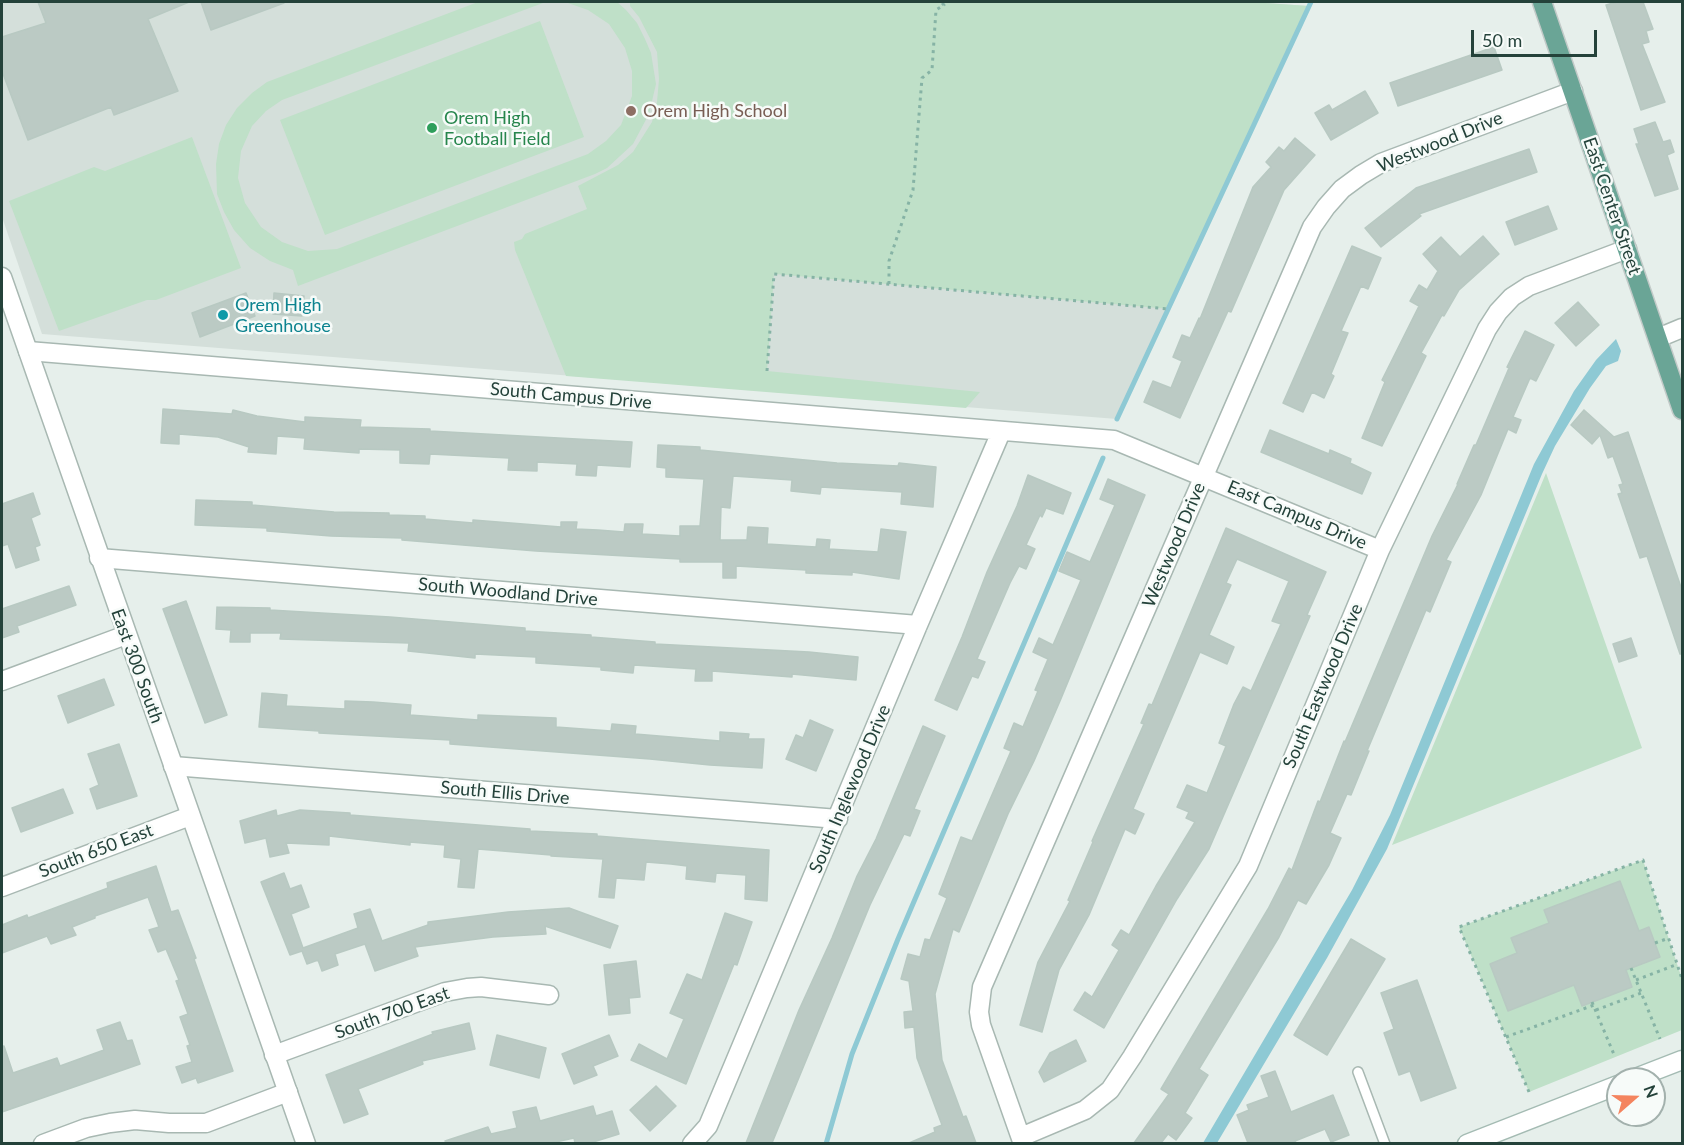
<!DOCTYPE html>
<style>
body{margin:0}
#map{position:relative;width:1684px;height:1145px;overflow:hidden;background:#e6efeb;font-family:Lato,sans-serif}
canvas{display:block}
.frame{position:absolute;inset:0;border:3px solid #24423a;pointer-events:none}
.north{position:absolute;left:1606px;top:1067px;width:60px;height:60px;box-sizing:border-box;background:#f7fbf9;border:2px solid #a3b1ad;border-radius:50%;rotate:70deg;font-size:16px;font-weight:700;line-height:24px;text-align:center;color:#24423a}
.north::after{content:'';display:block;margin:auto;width:21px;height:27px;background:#f4845f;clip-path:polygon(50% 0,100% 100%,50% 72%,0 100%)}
.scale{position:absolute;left:1471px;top:30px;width:126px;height:27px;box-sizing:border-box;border:3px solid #24423a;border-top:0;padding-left:8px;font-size:18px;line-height:21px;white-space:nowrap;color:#24423a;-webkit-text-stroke:4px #f7fbf9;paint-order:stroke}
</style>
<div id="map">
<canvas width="1684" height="1145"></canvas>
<div class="frame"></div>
<div class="north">N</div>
<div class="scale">50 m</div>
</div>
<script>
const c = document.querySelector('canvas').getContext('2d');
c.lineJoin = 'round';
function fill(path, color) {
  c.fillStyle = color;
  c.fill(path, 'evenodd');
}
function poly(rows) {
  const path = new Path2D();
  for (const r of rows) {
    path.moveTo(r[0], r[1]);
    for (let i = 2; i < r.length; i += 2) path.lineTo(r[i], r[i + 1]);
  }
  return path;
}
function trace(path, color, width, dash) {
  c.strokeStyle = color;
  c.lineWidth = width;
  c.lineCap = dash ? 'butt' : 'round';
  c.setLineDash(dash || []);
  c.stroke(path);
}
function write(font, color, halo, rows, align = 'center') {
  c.font = font + ' Lato,sans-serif';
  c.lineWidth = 5;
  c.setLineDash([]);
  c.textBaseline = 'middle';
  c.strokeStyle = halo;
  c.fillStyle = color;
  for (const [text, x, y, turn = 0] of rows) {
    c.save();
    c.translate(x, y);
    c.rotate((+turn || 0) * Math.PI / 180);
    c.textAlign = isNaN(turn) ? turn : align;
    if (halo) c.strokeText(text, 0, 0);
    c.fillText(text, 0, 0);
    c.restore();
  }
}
const built = poly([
 [2,2,1251,2,1309,6,1117,419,42,334,2,217]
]);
const green = poly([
 [478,2,617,2,626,10,637,23,645,39,651,53,656,84,649,114,633,144,607,168,595,174,298,286,293,270,270,261,250,248,234,230,224,212,217,194,216,164,219,144,226,125,237,108,252,93,267,82],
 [565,2,588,10,609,24,625,48,632,71,632,96,621,125,606,141,588,154,337,249,308,251,282,242,261,227,245,203,238,178,241,151,252,126,266,111,282,100,543,3],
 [630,2,1251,2,1309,6,1169,309,774,274,767,371,980,392,966,408,566,376,515,250,514,242,522,239,525,234,587,209,578,186,618,165,633,152,652,122,657,102,659,79,657,52,639,17,630,6],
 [540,21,584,137,325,235,280,120],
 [192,137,241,268,156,300,147,300,59,331,9,201,94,167,105,171],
 [1546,473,1642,748,1392,845],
 [1643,860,1682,979,1682,1030,1529,1092,1459,927]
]);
const water = poly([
 [1616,339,1621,351,1618,361,1606,366,1590,388,1555,446,1542,474,1387,849,1327,958,1217,1143,1203,1143,1352,890,1390,815,1534,464,1574,391,1596,360]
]);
const stream = poly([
 [1117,419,1311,2],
 [826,1144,852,1054,898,939,1103,458]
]);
const building = poly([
 [38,2,189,2,148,19,178,91,114,115,111,107,28,140,2,71,2,37,46,23,38,2],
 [201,2,283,2,284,3,211,30,201,2],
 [1617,2,1643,2,1653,29,1646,31,1649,42,1642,44,1665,102,1641,110,1606,5,1617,2],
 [1494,47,1502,70,1398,106,1390,83,1494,47],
 [1365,91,1378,113,1331,140,1315,113,1329,105,1332,110,1365,91],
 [1655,122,1663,142,1670,140,1674,152,1667,155,1678,189,1655,196,1636,144,1639,144,1634,129,1655,122],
 [1295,138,1315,155,1284,190,1231,312,1228,311,1180,418,1144,402,1153,381,1171,388,1182,361,1173,357,1182,335,1190,338,1199,318,1200,319,1253,187,1271,167,1266,162,1279,147,1284,151,1295,138],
 [1529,149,1537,172,1419,214,1421,216,1381,247,1365,228,1416,188,1529,149],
 [1548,206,1557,229,1515,245,1506,222,1548,206],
 [1483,236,1499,254,1459,290,1444,316,1442,315,1421,353,1426,356,1382,446,1362,438,1385,382,1382,380,1419,306,1410,301,1419,285,1427,290,1438,271,1423,254,1441,237,1460,257,1483,236],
 [1352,246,1381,258,1368,289,1361,286,1341,331,1348,333,1331,374,1334,376,1324,398,1312,392,1303,412,1283,403,1352,246],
 [246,293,255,316,200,337,192,313,246,293],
 [274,293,304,296,302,316,273,314,274,293],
 [1578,302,1599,325,1576,346,1555,323,1578,302],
 [1525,331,1554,345,1536,381,1530,378,1513,417,1521,420,1516,433,1508,429,1481,495,1446,560,1451,562,1430,612,1426,610,1367,751,1369,751,1351,795,1347,794,1330,833,1341,838,1329,865,1306,904,1298,900,1279,937,1199,1069,1208,1075,1185,1113,1192,1118,1176,1140,1168,1134,1161,1143,1134,1143,1169,1094,1161,1089,1268,909,1289,868,1292,870,1318,801,1320,802,1344,741,1345,742,1432,536,1458,484,1457,484,1474,445,1476,445,1509,368,1507,367,1525,331],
 [163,409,232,414,233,410,257,416,305,422,305,417,361,420,360,427,430,429,430,431,632,442,630,467,597,465,596,476,576,475,577,464,537,462,537,471,508,470,509,458,430,454,429,464,400,463,400,450,359,449,359,453,304,449,305,438,277,436,276,454,248,452,249,447,218,437,179,434,179,444,161,443,163,409],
 [1584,410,1614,437,1628,432,1683,593,1683,654,1680,654,1647,556,1640,558,1618,494,1622,493,1619,485,1623,484,1613,456,1608,458,1600,435,1592,444,1571,425,1584,410],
 [1270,430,1329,454,1330,450,1351,459,1350,463,1371,473,1362,494,1261,452,1270,430],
 [658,445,700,447,700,450,837,463,898,466,899,463,936,467,933,507,901,504,902,492,821,487,820,494,791,491,792,480,733,476,730,508,721,507,720,540,747,540,748,527,768,528,767,544,816,547,817,539,830,540,829,549,878,552,881,529,906,532,899,579,852,572,852,575,806,573,806,570,736,566,736,578,723,578,723,562,680,562,680,559,536,551,402,540,402,538,331,536,267,531,267,528,195,525,196,500,252,502,252,505,334,512,389,513,389,515,425,516,425,519,473,523,473,520,561,527,561,522,577,522,576,529,598,530,624,532,625,524,643,524,642,534,680,536,680,526,700,526,704,479,666,477,666,468,657,467,658,445],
 [1028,475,1071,493,1063,514,1046,508,1042,517,1040,515,1026,545,1035,549,1026,569,1019,566,1010,583,977,659,985,662,978,678,972,676,957,710,935,700,962,637,987,572,1017,506,1028,475],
 [1108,479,1145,495,1060,701,1034,761,1008,814,959,932,953,929,935,994,942,1060,963,1117,966,1116,976,1143,909,1143,935,1132,934,1128,942,1125,917,1058,914,1027,905,1028,904,1012,913,1011,909,981,901,979,908,954,920,957,925,939,930,940,947,898,939,894,961,837,972,841,1011,751,1004,748,1014,723,1023,727,1038,691,1035,690,1048,659,1033,652,1039,638,1053,645,1081,580,1059,571,1067,552,1090,562,1115,505,1100,499,1108,479],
 [33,493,40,514,31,518,40,545,35,547,39,560,16,568,8,544,2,546,2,504,33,493],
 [1226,528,1326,572,1307,615,1310,616,1209,849,1177,899,1104,1028,1074,1010,1085,992,1092,997,1119,950,1112,945,1121,930,1129,935,1156,886,1195,822,1186,818,1189,812,1177,807,1187,785,1207,793,1226,746,1219,743,1234,704,1243,687,1251,691,1281,624,1272,621,1289,581,1237,559,1226,583,1231,585,1209,635,1234,647,1227,664,1200,652,1133,809,1144,814,1135,834,1125,829,1089,915,1059,970,1042,1032,1020,1025,1038,962,1070,901,1068,900,1093,842,1092,841,1144,724,1141,723,1149,704,1152,705,1226,528],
 [69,586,76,605,17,626,19,632,2,638,2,609,69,586],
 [186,601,227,715,205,723,163,609,186,601],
 [217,607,270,608,270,610,390,617,525,628,525,631,591,635,591,637,655,642,655,644,809,652,858,657,856,680,792,674,792,677,712,671,712,681,695,681,696,669,634,665,633,673,601,670,601,667,536,663,536,657,475,654,475,658,408,651,409,643,280,639,281,633,250,633,250,642,230,642,231,630,216,629,217,607],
 [1631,638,1637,656,1619,662,1613,644,1631,638],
 [104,679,114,705,68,723,58,696,104,679],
 [262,693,287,695,286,706,345,709,345,701,373,702,411,705,410,715,478,720,478,715,556,718,556,727,611,731,612,724,636,726,635,734,720,741,720,732,749,734,748,739,764,739,762,768,710,765,650,759,450,744,450,740,319,733,319,731,259,727,262,693],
 [810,720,833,730,816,771,786,759,796,735,803,738,810,720],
 [923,726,945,736,914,809,920,811,910,836,904,834,870,905,772,1143,746,1143,799,1010,832,938,857,876,876,839,923,726],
 [119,744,137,796,97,809,90,789,99,785,88,754,119,744],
 [63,789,73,813,21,832,12,808,63,789],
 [276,810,277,816,300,810,350,813,350,815,530,829,530,831,597,834,597,836,769,850,767,901,745,899,746,875,716,873,715,882,686,879,687,866,671,864,646,862,644,880,616,878,614,898,599,897,603,859,551,856,551,855,478,849,474,888,458,887,461,859,444,857,445,845,410,842,410,845,329,836,329,845,286,843,289,853,270,857,266,838,245,843,240,821,276,810],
 [156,866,171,912,178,910,196,958,194,959,233,1071,198,1083,196,1078,182,1083,176,1067,192,1062,187,1046,190,1045,180,1017,188,1014,176,981,179,980,166,949,158,952,149,930,159,927,148,897,95,916,95,918,72,927,76,935,51,944,47,936,2,953,2,925,27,915,28,918,108,888,107,883,156,866],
 [284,873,290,889,301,885,309,907,291,914,303,948,358,928,354,914,370,909,382,941,428,925,428,922,508,912,569,908,618,926,610,948,545,926,546,934,493,937,415,947,418,956,375,971,365,944,335,954,338,965,322,971,318,960,307,964,302,951,290,955,261,882,284,873],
 [1620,881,1639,931,1649,927,1660,957,1626,970,1632,987,1582,1006,1574,985,1508,1011,1490,964,1517,953,1511,938,1549,923,1544,910,1620,881],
 [725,913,752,922,737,965,734,964,686,1084,631,1060,639,1044,667,1059,684,1019,670,1013,687,974,702,980,725,913],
 [1351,939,1385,959,1327,1055,1294,1035,1351,939],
 [636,961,640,997,629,998,630,1013,609,1015,604,965,636,961],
 [1417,980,1456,1088,1421,1101,1410,1071,1399,1075,1384,1033,1394,1029,1381,993,1417,980],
 [120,1022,127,1041,132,1040,140,1064,2,1112,2,1047,4,1046,13,1073,57,1058,60,1066,104,1050,97,1030,120,1022],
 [469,1023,475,1049,422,1061,423,1064,358,1089,368,1114,344,1123,326,1075,433,1034,432,1032,469,1023],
 [497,1035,546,1048,539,1078,490,1065,497,1035],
 [609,1035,618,1056,593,1066,597,1075,574,1084,562,1054,609,1035],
 [1076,1040,1086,1061,1044,1082,1039,1072,1050,1053,1076,1040],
 [1275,1071,1291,1112,1333,1095,1349,1135,1331,1142,1325,1129,1295,1141,1296,1143,1248,1143,1237,1115,1249,1110,1247,1105,1269,1097,1261,1076,1275,1071],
 [656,1086,676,1106,650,1131,630,1110,656,1086],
 [593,1106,596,1116,612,1111,619,1134,590,1143,575,1143,574,1138,551,1143,446,1143,445,1141,488,1127,491,1134,517,1128,513,1112,536,1107,540,1121,593,1106]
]);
const path = poly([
 [889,284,889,261,913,190,922,78,932,70,936,10,944,5,941,2],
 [767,371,774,274,1169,309],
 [1655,943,1669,938],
 [1631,968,1660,1039],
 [1636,980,1678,964],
 [1592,1002,1615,1057],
 [1596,1010,1641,993],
 [1506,1037,1594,1005],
 [1529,1092,1459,927,1643,860,1682,979]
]);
const service = poly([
 [1358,1072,1385,1144]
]);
const minor = poly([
 [1658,338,1682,328],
 [28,351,1114,440,1380,550],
 [99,558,918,625],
 [2,681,126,635],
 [173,766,838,819],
 [2,887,190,816],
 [274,1055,445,992,467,988,481,987,549,995],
 [1021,1137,1085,1110,1110,1090,1132,1057,1248,866,1380,550,1487,329,1498,312,1512,297,1529,286,1627,249],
 [43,1144,86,1128,110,1123,135,1120,169,1123,206,1123,288,1092],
 [692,1144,708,1126,918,625,1001,432],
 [1023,1144,981,1025,979,1012,982,987,1312,227,1326,207,1342,189,1361,175,1381,163,1573,91]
]);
const tertiary = poly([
 [2,277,306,1144]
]);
const secondary = poly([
 [1633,1079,1682,1060],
 [1467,1144,1618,1085]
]);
const primary = poly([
 [1542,2,1682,410]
]);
const markers = [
 [631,111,6,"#8d6e63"],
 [432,128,6,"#2e9e5b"],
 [223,315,6,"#0f9aa8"]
];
const educationNames = [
 ["Orem High School",643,111]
];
const leisureNames = [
 ["Orem High",444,118],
 ["Football Field",444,139]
];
const streetNames = [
 ["Westwood Drive",1440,142,-22],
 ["East Center Street",1612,206,71],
 ["South Campus Drive",571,396,5],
 ["East Campus Drive",1297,515,23],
 ["Westwood Drive",1174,545,-67],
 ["South Woodland Drive",508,592,5],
 ["East 300 South",137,666,70],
 ["South Eastwood Drive",1323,686,-67],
 ["South Inglewood Drive",850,789,-67],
 ["South Ellis Drive",505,793,5],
 ["South 650 East",96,851,-21],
 ["South 700 East",392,1013,-20]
];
const cultureNames = [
 ["Orem High",235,305],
 ["Greenhouse",235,326]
];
fill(built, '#d4dfda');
fill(green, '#bfe0c8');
fill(water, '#8ec9d4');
trace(stream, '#8ec9d4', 5);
fill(building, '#bbcac4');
trace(building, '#b8c9c2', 1.5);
trace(service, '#a8b8b2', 12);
trace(minor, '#a8b8b2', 21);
trace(tertiary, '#a8b8b2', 21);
trace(secondary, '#a4bbb3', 21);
trace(primary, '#c2cac8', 21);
trace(path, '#86b3a5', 3, [3, 4.5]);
trace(service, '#fff', 9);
trace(minor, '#fff', 18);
trace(tertiary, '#fff', 18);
trace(secondary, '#fff', 18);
trace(primary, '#6aa596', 18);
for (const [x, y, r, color] of markers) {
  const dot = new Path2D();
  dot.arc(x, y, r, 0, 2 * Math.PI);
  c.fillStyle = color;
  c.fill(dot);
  trace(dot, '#f7fbf9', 2);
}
write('18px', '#785e54', '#f7fbf9', educationNames, 'left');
write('18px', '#27864d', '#f7fbf9', leisureNames, 'left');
write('18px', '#24423a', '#f7fbf9', streetNames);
write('18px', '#0d838f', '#f7fbf9', cultureNames, 'left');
</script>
